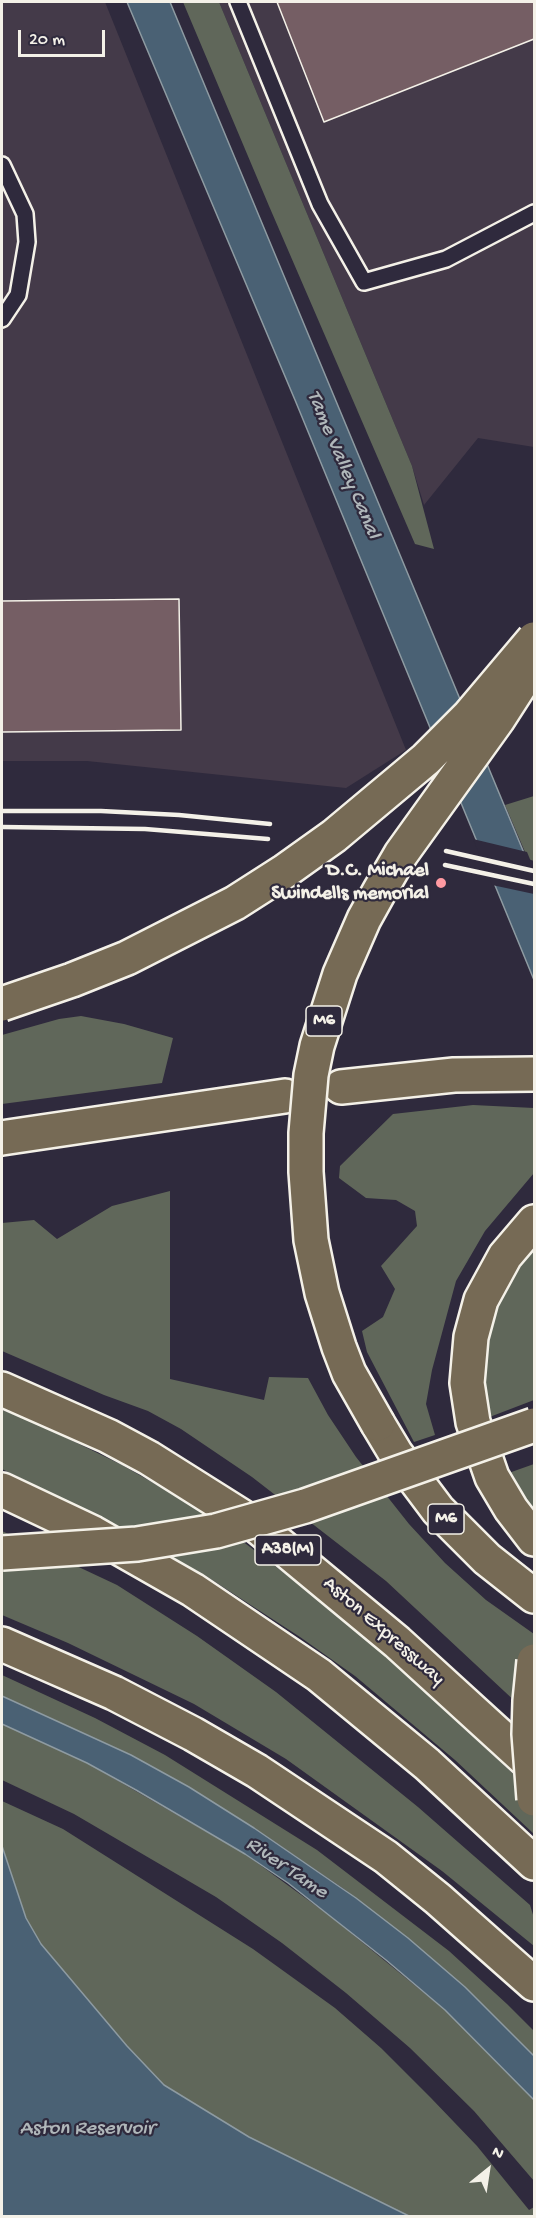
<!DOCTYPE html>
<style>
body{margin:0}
#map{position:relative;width:536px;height:2218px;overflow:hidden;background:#2f2a3d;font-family:"Gochi Hand",sans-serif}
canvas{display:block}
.frame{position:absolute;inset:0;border:3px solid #f4f1e8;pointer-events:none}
.north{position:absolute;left:458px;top:2140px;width:60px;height:60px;-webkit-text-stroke:4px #2f2a3d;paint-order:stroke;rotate:30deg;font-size:16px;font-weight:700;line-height:24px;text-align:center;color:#f4f1e8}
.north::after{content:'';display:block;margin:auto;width:21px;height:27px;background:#f4f1e8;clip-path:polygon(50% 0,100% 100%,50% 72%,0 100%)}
.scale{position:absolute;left:18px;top:30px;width:87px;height:27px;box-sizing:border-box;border:3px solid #f4f1e8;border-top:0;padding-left:8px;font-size:18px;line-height:21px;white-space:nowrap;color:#f4f1e8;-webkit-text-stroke:4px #2f2a3d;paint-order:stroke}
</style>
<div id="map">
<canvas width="536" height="2218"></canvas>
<div class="frame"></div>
<div class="north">N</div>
<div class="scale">20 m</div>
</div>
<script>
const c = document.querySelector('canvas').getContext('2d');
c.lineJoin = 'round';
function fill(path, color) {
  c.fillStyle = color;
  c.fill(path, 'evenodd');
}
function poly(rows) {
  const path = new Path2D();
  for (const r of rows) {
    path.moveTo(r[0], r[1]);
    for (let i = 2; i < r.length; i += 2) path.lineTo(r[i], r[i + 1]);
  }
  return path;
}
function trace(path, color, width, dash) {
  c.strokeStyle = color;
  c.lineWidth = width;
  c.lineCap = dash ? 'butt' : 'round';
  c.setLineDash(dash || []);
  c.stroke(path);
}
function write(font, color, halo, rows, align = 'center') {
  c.font = font + ' "Gochi Hand",sans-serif';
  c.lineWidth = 4.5;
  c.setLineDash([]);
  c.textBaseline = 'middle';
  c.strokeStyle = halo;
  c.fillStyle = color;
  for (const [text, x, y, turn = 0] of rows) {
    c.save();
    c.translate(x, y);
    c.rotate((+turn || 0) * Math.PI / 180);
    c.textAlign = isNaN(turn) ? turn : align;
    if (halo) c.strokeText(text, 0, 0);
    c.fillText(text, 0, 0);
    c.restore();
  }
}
const built = poly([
 [2,2,105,2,406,750,346,788,87,761,2,761],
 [219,2,534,2,534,447,478,438,424,505,412,466]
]);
const green = poly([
 [183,2,219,2,412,466,434,549,415,544,269,206],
 [534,796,534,861,528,859,505,805],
 [81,1016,124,1024,173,1038,162,1083,2,1104,2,1035,59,1019],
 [473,1105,534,1108,534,1173,485,1231,456,1281,432,1370,426,1404,435,1435,414,1442,367,1352,362,1331,383,1317,395,1289,381,1266,417,1226,415,1211,396,1200,366,1198,339,1178,340,1166,393,1114],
 [170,1191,170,1379,264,1400,269,1377,308,1378,328,1415,356,1457,409,1524,445,1563,486,1600,534,1634,534,1719,386,1581,252,1477,181,1429,148,1411,104,1395,2,1351,2,1223,34,1220,57,1239,112,1206],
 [534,1245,534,1400,487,1418,480,1359,497,1300,523,1259],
 [2,1410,34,1422,77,1443,122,1465,204,1512,304,1588,394,1663,534,1793,534,1834,455,1760,355,1676,300,1637,206,1576,108,1521,2,1469],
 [534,1464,534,1521,503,1475],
 [2,1531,117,1585,197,1636,276,1692,418,1807,530,1905,534,1918,534,1946,442,1871,286,1759,194,1704,68,1643,2,1615],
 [2,1675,95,1718,165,1755,317,1850,449,1951,507,2004,534,2031,534,2056,465,1987,407,1938,344,1889,254,1828,188,1787,131,1755,2,1696],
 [2,1724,87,1763,245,1854,330,1916,445,2010,534,2100,534,2181,474,2111,410,2048,346,1993,282,1943,216,1897,74,1814,2,1780],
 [2,1801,63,1829,253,1949,335,2008,381,2048,431,2098,477,2146,529,2210,534,2207,534,2216,409,2216,249,2137,164,2085,127,2046,41,1944,26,1918,2,1846]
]);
const water = poly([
 [127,2,170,2,534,877,534,980,295,400,127,2],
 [2,1696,131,1755,189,1787,254,1828,356,1898,408,1938,465,1987,534,2056,534,2100,445,2010,386,1960,288,1883,245,1854,136,1790,87,1763,2,1724,2,1696],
 [2,1846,26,1918,41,1944,127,2046,164,2085,249,2137,409,2216,2,2216,2,1846]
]);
const pier = poly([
 [473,839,527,852,534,869,534,894,492,885]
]);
const building = poly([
 [277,2,534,2,534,39,324,122,277,2],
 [179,599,181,730,2,732,2,601,179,599]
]);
const lane = poly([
 [238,2,320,204,364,282,446,259,534,213],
 [2,165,25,214,27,242,18,295,2,319]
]);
const highway = poly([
 [341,1087,454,1075,534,1074],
 [2,1138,285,1096],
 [534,1222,505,1256,481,1300,471,1337,467,1383,473,1422,492,1477,511,1509,534,1539],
 [2,1389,108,1436,149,1458,257,1526,397,1642,534,1767],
 [378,1424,396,1454,438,1510,487,1559,534,1596],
 [2,1490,93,1533,193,1590,319,1675,427,1764,534,1863],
 [2,1644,114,1693,193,1734,257,1771,386,1857,438,1899,534,1984]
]);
const rail = poly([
 [2,811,101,811,179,815,270,824],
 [2,827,145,829,268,839],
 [446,851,534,871],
 [445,865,534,884]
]);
const highwayBridge = poly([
 [2,1004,72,980,127,958,235,903,285,871,334,836,426,759,469,716,534,639],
 [378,1424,349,1373,339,1347,322,1293,311,1240,306,1172,306,1133,311,1075,317,1046,340,974,364,919,379,892,401,854,498,719,534,663],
 [2,1553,137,1544,216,1531,305,1506,534,1425],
 [534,1661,530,1701,529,1734,534,1799]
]);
const markers = [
 [441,883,6,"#ff9aa2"]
];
const shields = [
 [324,1021,36],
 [446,1519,36],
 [288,1550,66]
];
const shieldNames = [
 ["M6",324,1021],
 ["M6",446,1519],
 ["A38(M)",288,1550]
];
const poiNames = [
 ["D.C. Michael",429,872],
 ["Swindells memorial",429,895]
];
const streetNames = [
 ["Aston Expressway",383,1632,41]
];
const waterNames = [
 ["Tame Valley Canal",342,465,67],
 ["River Tame",286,1869,34],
 ["Aston Reservoir",87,2130]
];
fill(built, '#443a49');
fill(green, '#60675a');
fill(water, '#4a6174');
trace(water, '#8e9ba2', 1.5);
fill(pier, '#2f2a3d');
fill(building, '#755e64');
trace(building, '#f4f1e8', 1.5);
trace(lane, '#f4f1e8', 20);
trace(highway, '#f4f1e8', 38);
trace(lane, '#2f2a3d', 15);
trace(highway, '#766a55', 33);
trace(rail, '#f4f1e8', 4.5);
trace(highwayBridge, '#f4f1e8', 38, []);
trace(highwayBridge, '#766a55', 33);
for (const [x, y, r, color] of markers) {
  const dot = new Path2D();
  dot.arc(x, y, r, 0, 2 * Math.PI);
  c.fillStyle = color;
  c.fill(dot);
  trace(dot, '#2f2a3d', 2);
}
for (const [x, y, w] of shields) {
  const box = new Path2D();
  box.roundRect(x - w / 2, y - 15, w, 30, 4.5);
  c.fillStyle = '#2f2a3d';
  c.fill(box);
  trace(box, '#f4f1e8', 1.5);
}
write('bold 18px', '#f4f1e8', null, shieldNames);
write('bold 20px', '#f4f1e8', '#2f2a3d', poiNames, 'right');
write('20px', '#f4f1e8', '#2f2a3d', streetNames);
write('italic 21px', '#b0b7ba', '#2f2a3d', waterNames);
</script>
